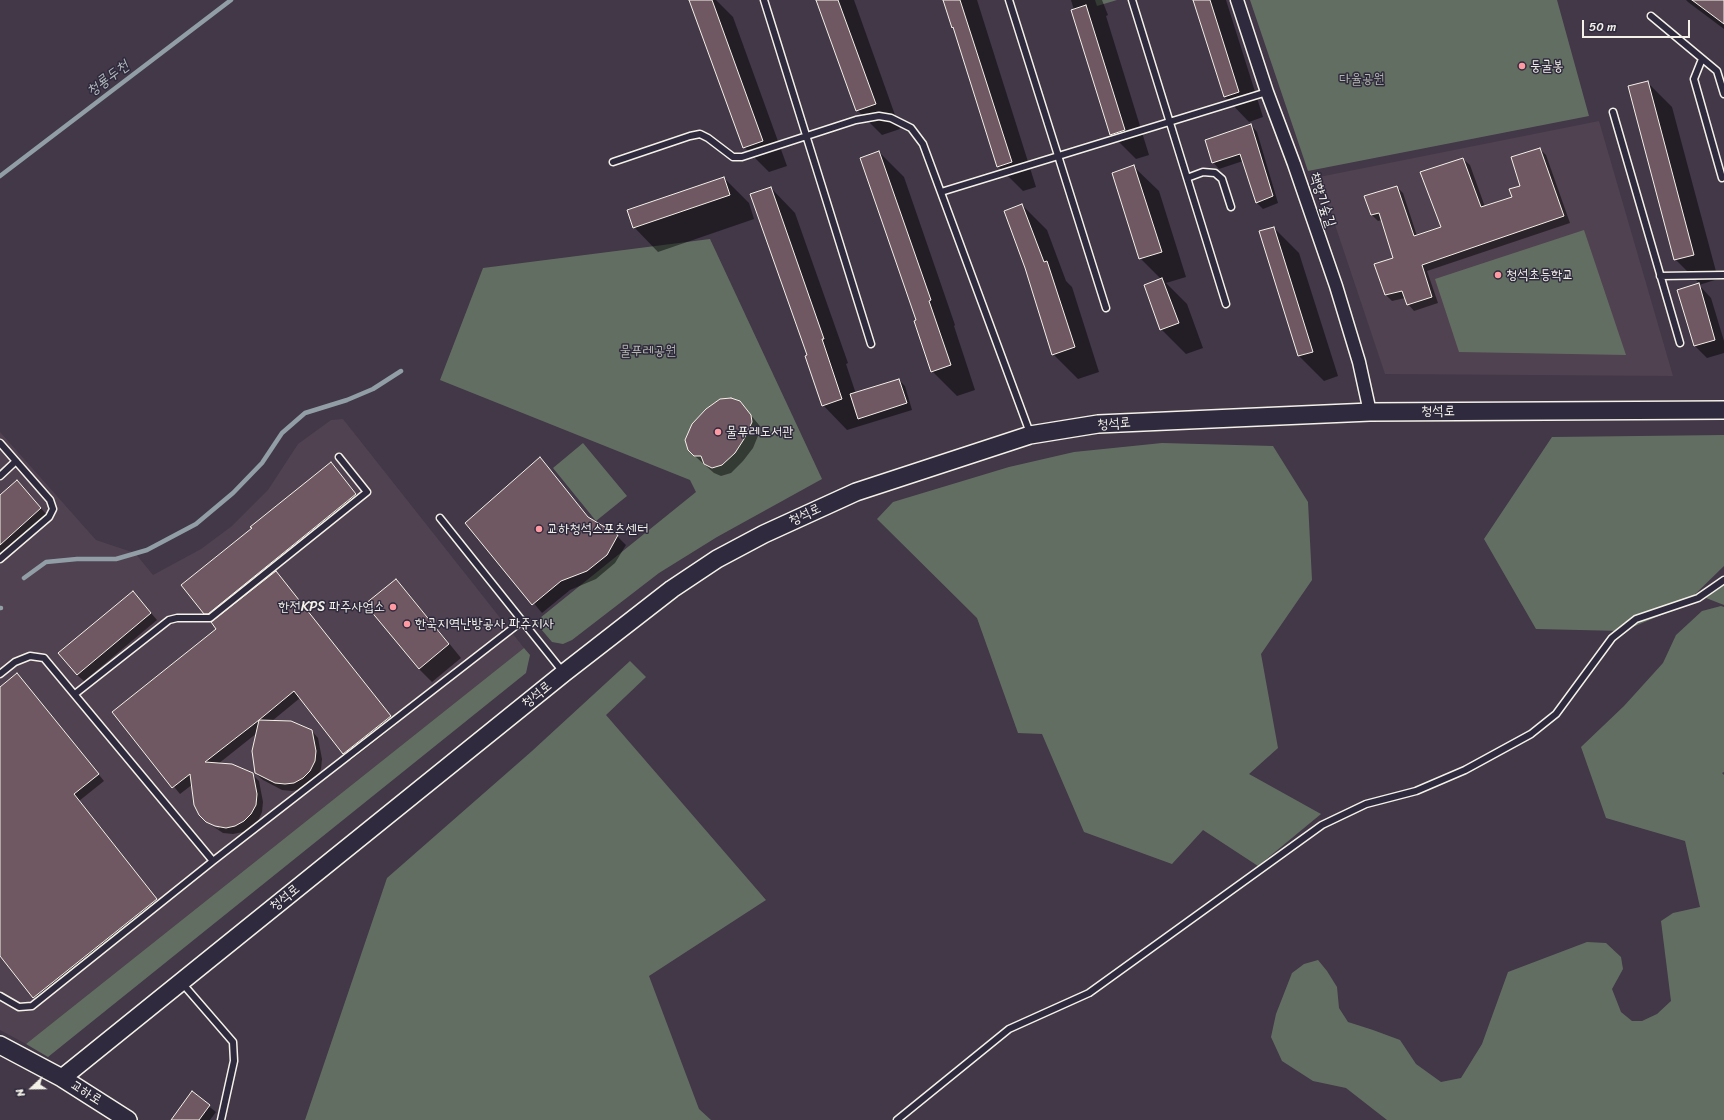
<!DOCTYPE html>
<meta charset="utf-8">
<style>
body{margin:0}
#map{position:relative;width:1724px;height:1120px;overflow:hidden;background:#423848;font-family:Sriracha,sans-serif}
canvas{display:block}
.north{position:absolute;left:12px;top:1068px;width:40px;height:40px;-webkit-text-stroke:3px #2f2a3d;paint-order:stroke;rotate:248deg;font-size:11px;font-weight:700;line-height:16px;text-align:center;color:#f4f1e8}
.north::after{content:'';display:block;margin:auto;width:14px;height:18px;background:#f4f1e8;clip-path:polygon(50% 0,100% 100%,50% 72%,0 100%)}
.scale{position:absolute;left:1582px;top:20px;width:108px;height:18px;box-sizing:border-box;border:2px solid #f4f1e8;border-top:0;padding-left:5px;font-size:12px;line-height:14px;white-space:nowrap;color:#f4f1e8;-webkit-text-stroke:3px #2f2a3d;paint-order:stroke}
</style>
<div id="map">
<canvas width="1724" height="1120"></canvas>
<div class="north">N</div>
<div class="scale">50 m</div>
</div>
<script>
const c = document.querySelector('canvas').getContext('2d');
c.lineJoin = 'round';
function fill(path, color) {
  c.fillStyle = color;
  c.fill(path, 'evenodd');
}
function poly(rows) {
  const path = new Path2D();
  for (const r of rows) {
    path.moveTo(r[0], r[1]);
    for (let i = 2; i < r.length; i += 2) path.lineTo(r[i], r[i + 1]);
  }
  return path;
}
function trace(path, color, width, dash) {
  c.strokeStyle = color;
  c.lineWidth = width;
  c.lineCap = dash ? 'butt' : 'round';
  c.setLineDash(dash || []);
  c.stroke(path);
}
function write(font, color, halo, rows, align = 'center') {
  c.font = font + ' Sriracha,"Poor Story",sans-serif';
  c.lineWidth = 3;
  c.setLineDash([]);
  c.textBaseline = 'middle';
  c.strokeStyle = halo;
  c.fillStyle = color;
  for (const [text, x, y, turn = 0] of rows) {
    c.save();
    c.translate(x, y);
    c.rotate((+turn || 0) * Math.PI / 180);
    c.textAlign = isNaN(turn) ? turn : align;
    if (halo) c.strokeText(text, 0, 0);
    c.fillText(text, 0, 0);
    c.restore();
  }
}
const built = poly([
 [1599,121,1673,376,1385,374,1319,177],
 [343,419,524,648,26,1044,0,1030,0,432,96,540,135,553,153,575,201,549,232,526,268,490,298,444,331,420]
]);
const green = poly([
 [1095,0,1117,0,1097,6],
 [1250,0,1557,0,1589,116,1308,171],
 [1584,230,1626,355,1459,352,1435,279],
 [710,239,822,479,717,537,659,573,572,640,563,644,552,642,535,622,696,492,690,480,440,380,483,268],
 [1724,435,1724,566,1683,606,1623,631,1536,629,1484,539,1552,437],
 [583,443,627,496,596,521,553,468],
 [1162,443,1273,446,1308,502,1312,580,1261,654,1278,748,1249,774,1321,814,1258,866,1203,830,1172,864,1084,832,1042,734,1018,733,977,618,877,519,893,502,1009,467,1074,452],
 [1724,585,1724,605,1706,598],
 [1721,606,1724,607,1724,772,1722,773,1724,775,1724,1120,1387,1120,1346,1088,1313,1081,1282,1061,1271,1037,1276,1014,1292,973,1304,964,1318,960,1327,971,1337,987,1339,1008,1348,1022,1373,1030,1400,1040,1416,1064,1441,1082,1461,1078,1482,1044,1508,972,1587,942,1606,943,1621,957,1623,969,1612,989,1621,1012,1632,1021,1642,1021,1657,1014,1671,1001,1661,921,1673,913,1700,907,1685,841,1606,818,1581,747,1624,706,1663,663,1676,635,1702,611],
 [524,648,530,655,526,673,48,1057,26,1044],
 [630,661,646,677,606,715,766,900,649,976,699,1109,711,1120,305,1120,387,878,532,751]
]);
const shadow = poly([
 [691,0,716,0,733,17,787,166,769,172,744,147],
 [817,0,854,0,900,129,882,135,857,110],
 [945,0,977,0,1036,187,1023,191,998,166],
 [1071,0,1102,0,1108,15,1106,16,1149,155,1136,159,1111,134],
 [1194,0,1226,0,1263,117,1249,122,1225,97],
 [1686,0,1724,0,1724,29,1688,2],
 [1647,82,1672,107,1718,279,1699,285,1711,298,1724,341,1724,353,1707,358,1694,345,1678,290,1700,284,1675,259],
 [1251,125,1257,132,1278,203,1263,209,1257,203,1243,161,1219,169,1213,162],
 [1540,149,1546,155,1570,223,1427,271,1438,303,1414,311,1408,304,1405,298,1392,301,1386,295,1376,265,1394,258,1382,220,1378,221,1372,215,1397,187,1403,193,1417,236,1442,228,1463,159,1470,165,1485,207,1514,197,1521,187],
 [879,152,904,177,955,325,954,326,975,390,957,396,932,371,917,321],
 [1134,167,1159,191,1186,277,1166,283,1187,304,1203,348,1186,354,1161,329,1162,280,1140,258],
 [724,178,749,203,754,219,658,252,634,227],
 [771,188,795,213,848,363,846,364,856,394,899,380,905,386,912,410,847,430,823,405,808,355],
 [1022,205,1047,230,1066,281,1072,287,1099,372,1078,379,1053,354],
 [1274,228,1299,253,1338,376,1324,381,1299,356,1260,232],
 [740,402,759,425,760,431,753,448,743,461,731,473,721,476,714,473,688,450],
 [540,459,591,520,617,536,626,545,615,563,596,579,570,590,542,613,467,523],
 [331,464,362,500,275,570,275,572,397,724,351,760,300,698,272,721,311,730,318,738,322,759,321,769,317,777,302,789,292,791,282,790,263,780,255,773,257,733,218,764,252,774,259,781,263,802,262,812,258,821,251,828,243,832,233,834,223,833,211,825,219,829,220,827,207,821,193,784,180,794,113,712,218,629,216,620,212,620,205,613],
 [23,488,47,515,0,557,0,497],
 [396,580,408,593,461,658,432,682,419,669,367,604],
 [139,599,157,620,84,681,77,675],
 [17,674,104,781,79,801,162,906,40,1003,0,954,0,688],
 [192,1093,216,1112,210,1120,172,1120]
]);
const stream = poly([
 [0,176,231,0],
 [24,578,46,562,77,559,116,559,147,550,196,524,233,493,262,463,282,433,305,413,347,400,373,389,401,371],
 [0,608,1,608]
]);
const building = poly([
 [689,0,712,0,763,141,743,148,689,0],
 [816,0,838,0,876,104,856,111,816,0],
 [943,0,960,0,1012,162,997,167,953,27,952,28,943,0],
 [1193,0,1210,0,1239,92,1224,97,1193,0],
 [1692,0,1724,0,1724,24,1692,0],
 [1086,5,1125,130,1110,135,1071,10,1086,5],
 [1648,81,1694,255,1674,260,1628,86,1648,81],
 [1251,124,1273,196,1256,203,1240,154,1212,163,1205,140,1251,124],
 [1540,148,1564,216,1422,265,1432,297,1407,305,1402,291,1385,295,1374,264,1393,258,1379,213,1371,215,1364,196,1397,186,1414,236,1441,227,1420,172,1463,158,1481,207,1512,197,1509,189,1520,186,1511,157,1540,148],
 [879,151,931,300,929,301,951,365,931,372,914,321,916,320,860,158,879,151],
 [1134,165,1162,252,1139,259,1112,173,1134,165],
 [724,177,730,195,633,228,627,210,724,177],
 [771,187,824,339,822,339,842,399,822,406,805,356,807,355,750,194,771,187],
 [1022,204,1044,262,1047,261,1075,347,1052,355,1025,268,1004,211,1022,204],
 [1274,227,1313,352,1298,356,1259,231,1274,227],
 [1162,278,1179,323,1160,330,1144,285,1162,278],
 [1699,283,1715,340,1694,346,1677,290,1699,283],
 [899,379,907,403,858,419,850,394,899,379],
 [731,398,740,401,751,415,752,422,744,439,735,453,722,465,712,468,704,464,701,456,694,456,688,450,685,440,692,424,706,409,720,399,731,398],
 [540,457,588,517,618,535,607,555,587,571,561,581,532,605,465,523,540,457],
 [331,462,356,494,208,614,204,614,181,585,252,528,250,527,331,462],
 [17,480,41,508,0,545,0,495,17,480],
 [276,571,391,716,343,754,294,691,259,720,291,721,312,730,316,751,315,761,310,771,303,778,294,783,285,784,275,783,255,773,252,751,259,720,205,762,232,764,253,773,257,794,256,805,251,814,244,821,235,826,226,828,215,826,206,822,199,815,194,805,190,774,172,788,112,712,216,629,211,622,276,571],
 [396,579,449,644,419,669,365,604,396,579],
 [133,591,151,613,77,675,58,653,133,591],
 [17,673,99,774,74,794,157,899,33,998,0,956,0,687,17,673],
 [192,1091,210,1105,199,1120,171,1120,192,1091]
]);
const lane = poly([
 [764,0,871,344],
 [1009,0,1106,308],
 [1132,0,1226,304],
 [1651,16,1717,71,1724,94],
 [1702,59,1694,79,1722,178],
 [1613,112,1680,343],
 [613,162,690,136,700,134,708,138,733,157,742,157,856,120,879,116,891,118,911,128,923,144,1030,433],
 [1187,178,1203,172,1215,173,1222,179,1231,207],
 [941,192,1267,92],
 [1660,276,1724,275],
 [0,443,50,500,53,509,49,517,0,559],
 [0,476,16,461],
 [440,518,563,672],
 [0,674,15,662,30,656,44,658,213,861],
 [75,694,169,620,177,618,210,618,367,492,339,457],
 [182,983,233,1042,234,1061,221,1120],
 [0,996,19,1007,32,1006,213,861,522,621],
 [897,1120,1009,1029,1089,993,1322,825,1366,804,1416,791,1465,770,1531,734,1556,714,1612,638,1636,619,1698,598,1724,580]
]);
const street = poly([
 [1237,0,1267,92,1294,164,1336,286,1359,362,1370,412]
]);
const secondary = poly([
 [0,1045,62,1078,128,1120],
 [62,1078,564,673,672,589,717,559,764,534,856,492,1030,435,1098,424,1370,412,1724,410]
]);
const markers = [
 [1522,66,4,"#ff9aa2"],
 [1498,275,4,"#ff9aa2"],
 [718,432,4,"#ff9aa2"],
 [539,529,4,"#ff9aa2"],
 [393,607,4,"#ff9aa2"],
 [407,624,4,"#ff9aa2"]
];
const poiNames = [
 ["둥굴봉",1530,66],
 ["청석초등학교",1506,275],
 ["물푸레도서관",726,432],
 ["교하청석스포츠센터",547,529],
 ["한전KPS 파주사업소",385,607,"right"],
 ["한국지역난방공사 파주지사",415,624]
];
const parkNames = [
 ["다율공원",1362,79],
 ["물푸레공원",648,351]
];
const streetNames = [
 ["책향기숲길",1322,200,72],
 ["청석로",1438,411],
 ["청석로",1114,424,-4],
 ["청석로",805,515,-25],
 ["청석로",537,695,-39],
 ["청석로",285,898,-39],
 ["교하로",86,1093,32]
];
const waterNames = [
 ["청룡두천",108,79,-37]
];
fill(built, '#504250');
fill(green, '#636e62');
fill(shadow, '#0007');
trace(stream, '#919ea6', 4.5);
fill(building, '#705863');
trace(building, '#f4f1e8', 1);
trace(lane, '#f4f1e8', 9);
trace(street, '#f4f1e8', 15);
trace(secondary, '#f4f1e8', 20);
trace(lane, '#2f2a3d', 6);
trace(street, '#2f2a3d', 12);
trace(secondary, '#2f2a3d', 17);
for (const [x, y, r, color] of markers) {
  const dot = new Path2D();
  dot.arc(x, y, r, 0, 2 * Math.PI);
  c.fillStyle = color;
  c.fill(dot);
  trace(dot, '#2f2a3d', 1.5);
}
write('14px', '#f4f1e8', '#2f2a3d', poiNames, 'left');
write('14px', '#b3b6ac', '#2f2a3d', parkNames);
write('14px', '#f4f1e8', '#2f2a3d', streetNames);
write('italic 15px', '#b2babc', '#2f2a3d', waterNames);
</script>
